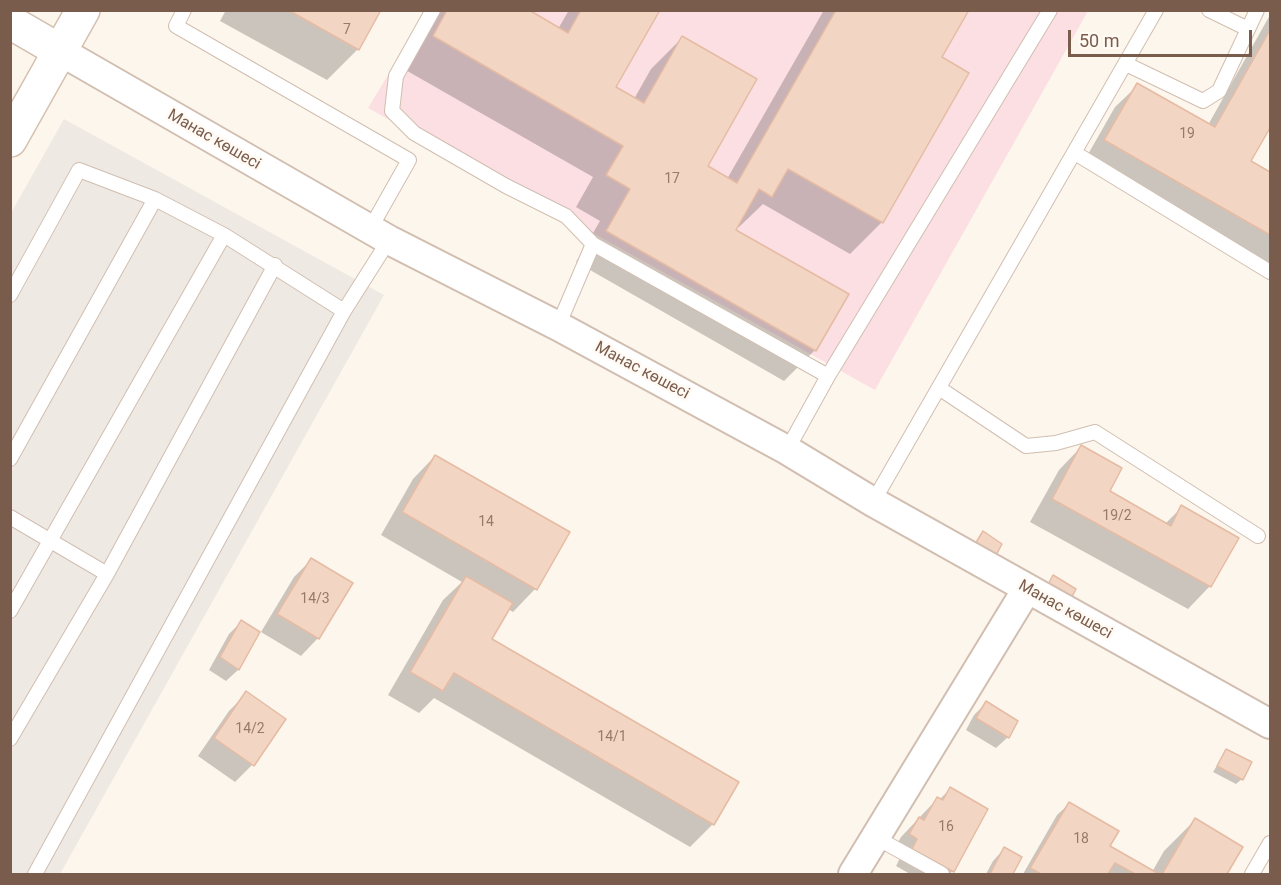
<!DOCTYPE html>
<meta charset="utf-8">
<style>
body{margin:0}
#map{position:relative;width:1281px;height:885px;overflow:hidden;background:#fdf6ec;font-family:Roboto,sans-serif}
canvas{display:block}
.frame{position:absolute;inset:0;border:12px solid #7a5c4d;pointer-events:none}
.scale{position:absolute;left:1068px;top:30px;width:184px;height:27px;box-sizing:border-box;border:3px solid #7a5c4d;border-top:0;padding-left:8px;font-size:18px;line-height:21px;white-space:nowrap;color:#7a5c4d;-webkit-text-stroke:4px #fffaf3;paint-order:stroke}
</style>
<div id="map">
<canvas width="1281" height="885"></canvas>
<div class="frame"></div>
<div class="scale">50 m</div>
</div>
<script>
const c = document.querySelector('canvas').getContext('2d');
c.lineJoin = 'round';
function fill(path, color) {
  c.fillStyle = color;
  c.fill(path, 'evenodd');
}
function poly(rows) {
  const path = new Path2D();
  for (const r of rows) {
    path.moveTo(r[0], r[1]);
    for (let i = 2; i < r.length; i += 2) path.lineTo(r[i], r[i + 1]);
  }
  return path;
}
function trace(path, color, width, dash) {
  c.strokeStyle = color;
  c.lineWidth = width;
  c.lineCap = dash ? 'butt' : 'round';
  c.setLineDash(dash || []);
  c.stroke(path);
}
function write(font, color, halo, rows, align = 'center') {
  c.font = font + ' Roboto,sans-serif';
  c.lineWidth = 5;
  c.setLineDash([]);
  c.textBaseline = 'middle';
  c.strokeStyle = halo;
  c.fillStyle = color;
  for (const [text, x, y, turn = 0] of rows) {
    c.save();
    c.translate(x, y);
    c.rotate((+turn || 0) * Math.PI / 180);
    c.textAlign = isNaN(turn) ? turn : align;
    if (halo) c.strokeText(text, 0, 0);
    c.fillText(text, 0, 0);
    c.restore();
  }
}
const industrial = poly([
 [64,119,384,295,60,874,11,874,11,213]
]);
const medical = poly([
 [427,11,1088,11,875,390,368,108]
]);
const shadow = poly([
 [226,10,379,10,358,49,327,80,220,21],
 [435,10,526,10,558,29,569,10,658,10,614,88,634,99,651,69,683,37,706,166,727,179,824,10,967,10,940,58,967,74,881,223,850,254,763,204,739,227,737,225,734,230,846,295,815,350,784,381,576,262,600,221,576,207,593,177,402,68],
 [1270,15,1270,125,1249,162,1270,174,1270,270,1083,163,1115,107,1138,85,1208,125],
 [1081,447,1108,491,1164,525,1182,507,1210,586,1188,609,1030,522,1059,470],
 [435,456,535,589,513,612,508,609,490,639,713,824,690,847,434,698,419,713,388,695,443,600,462,582,381,535,413,479],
 [311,560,318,638,301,656,261,632,294,577],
 [241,622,258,633,238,670,226,681,209,670,229,634],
 [247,693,284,719,252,765,235,782,198,756,229,711],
 [986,703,1008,737,996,748,966,730,974,715],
 [1226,751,1242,779,1236,784,1213,772],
 [950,789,953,871,949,874,910,874,896,866,901,856,893,852,901,837,937,799,939,800],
 [1069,804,1108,847,1152,872,1164,851,1195,820,1241,847,1226,874,1023,874,1057,815],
 [1004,849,1020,857,1012,874,986,874,993,861]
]);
const building = poly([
 [288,10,381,10,359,50,288,10],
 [447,10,529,10,568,33,581,10,660,10,616,87,644,103,682,36,757,79,708,166,737,183,836,10,969,10,942,57,969,73,883,223,788,169,772,197,759,189,736,230,849,294,816,351,606,231,630,189,606,175,623,146,433,36,447,10],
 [1270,30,1270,128,1251,161,1270,172,1270,235,1104,140,1137,83,1215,127,1270,30],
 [1081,445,1122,468,1110,491,1171,526,1181,505,1239,538,1211,587,1052,499,1081,445],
 [435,455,570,532,537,590,402,512,435,455],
 [983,531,1002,544,992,563,972,549,983,531],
 [311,558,353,583,319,639,277,614,311,558],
 [1053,575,1076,589,1067,606,1044,592,1053,575],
 [466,576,513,603,492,639,739,782,714,825,454,673,443,691,410,672,466,576],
 [241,620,260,632,239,670,220,657,241,620],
 [246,691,286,719,254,766,214,738,246,691],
 [986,701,1018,721,1009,738,976,718,986,701],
 [1226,749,1252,762,1243,780,1217,766,1226,749],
 [950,787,988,809,954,872,912,849,917,839,909,834,919,817,924,820,937,797,943,800,950,787],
 [1069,802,1119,831,1110,846,1159,874,1135,874,1115,863,1108,874,1041,874,1030,868,1069,802],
 [1195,818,1243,847,1227,874,1162,874,1195,818],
 [1004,847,1022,857,1013,874,990,874,1004,847]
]);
const service = poly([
 [184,10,176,26,409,160,370,229],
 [433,10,396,76,392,111,414,133,506,186,566,216,593,244,558,326],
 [1209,10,1248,29],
 [1126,64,1203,101,1219,91,1257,10],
 [1075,153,1270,272],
 [593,244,828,376],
 [10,295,79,170,155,199,224,235,344,311],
 [939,388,1026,446,1056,443,1095,432,1258,536],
 [787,450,828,376,1050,10],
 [10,459,155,199],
 [873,502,1156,10],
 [10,517,107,574],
 [10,611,224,235],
 [10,739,107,574,275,265],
 [875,837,942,874],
 [35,874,344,311,389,240],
 [1252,874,1270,843]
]);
const minor = poly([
 [60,51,389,240,558,326,787,450,873,502,1270,724],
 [853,874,1027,589]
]);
const tertiary = poly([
 [10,22,60,51]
]);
const secondary = poly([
 [10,140,83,10]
]);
const numberNames = [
 ["7",347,30],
 ["19",1187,134],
 ["17",672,179],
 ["19/2",1117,516],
 ["14",486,522],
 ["14/3",315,599],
 ["14/2",250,729],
 ["14/1",612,737],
 ["16",946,827],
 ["18",1081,839]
];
const streetNames = [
 ["Манас көшесі",214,140,30],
 ["Манас көшесі",642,371,28],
 ["Манас көшесі",1065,610,29]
];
fill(industrial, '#efe9e4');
fill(medical, '#fbdfe3');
fill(shadow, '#0003');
fill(building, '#f3d5c3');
trace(building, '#e6bba3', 1.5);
trace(service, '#d1beb0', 16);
trace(minor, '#d1beb0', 32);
trace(tertiary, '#d1beb0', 36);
trace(secondary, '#d6c0b0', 36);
trace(service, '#fff', 14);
trace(minor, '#fff', 28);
trace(tertiary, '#fff', 33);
trace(secondary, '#fff', 33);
write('14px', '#987a6a', null, numberNames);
write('16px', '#7a5c4d', '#fffaf3', streetNames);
</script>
